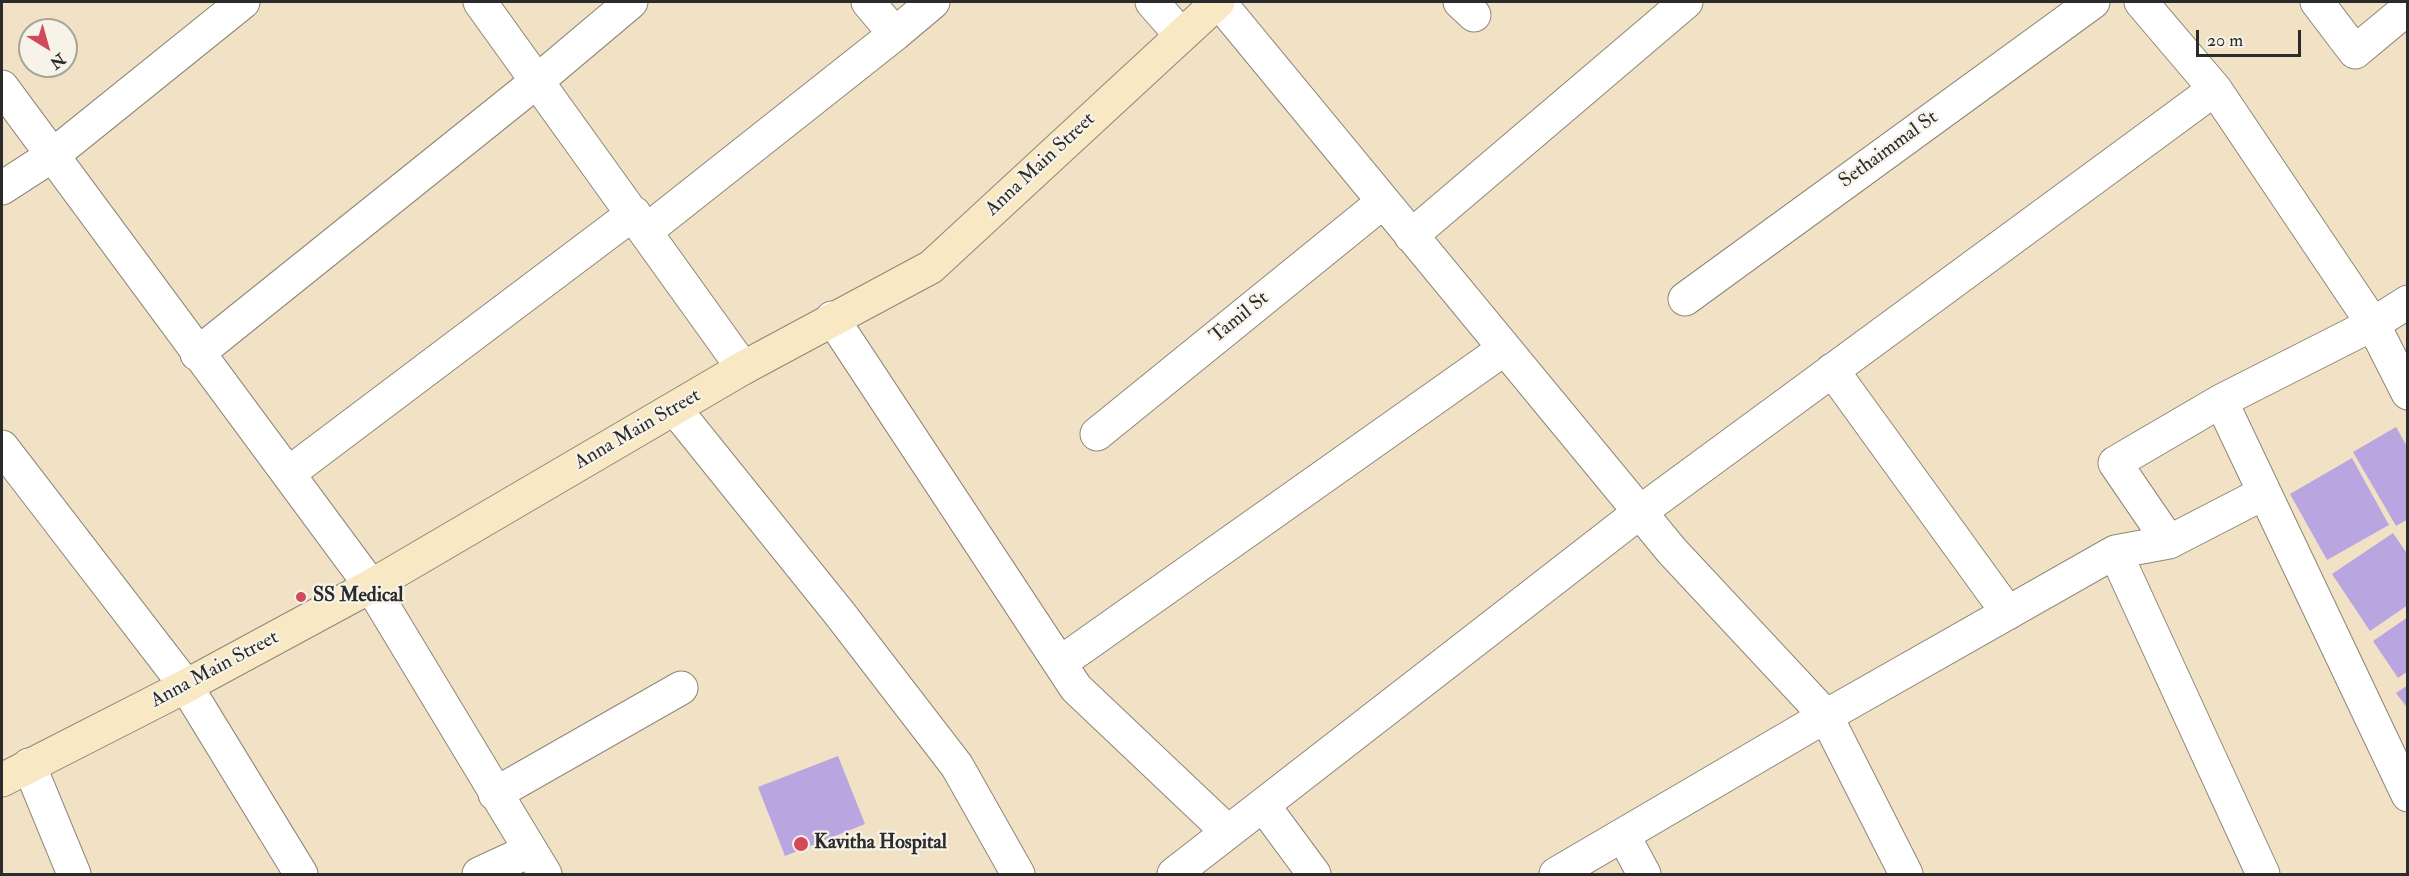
<!DOCTYPE html>
<style>
body{margin:0}
#map{position:relative;width:2409px;height:876px;overflow:hidden;background:#f1e2c5;font-family:"IM FELL Double Pica",serif}
canvas{display:block}
.frame{position:absolute;inset:0;border:3px solid #2b2b2b;pointer-events:none}
.north{position:absolute;left:18px;top:18px;width:60px;height:60px;box-sizing:border-box;background:#f7f3e8;border:2px solid #a5a39c;border-radius:50%;rotate:143deg;font-size:16px;font-weight:700;line-height:24px;text-align:center;color:#2b2b2b}
.north::after{content:'';display:block;margin:auto;width:21px;height:27px;background:#d1495b;clip-path:polygon(50% 0,100% 100%,50% 72%,0 100%)}
.scale{position:absolute;left:2196px;top:30px;width:105px;height:27px;box-sizing:border-box;border:3px solid #2b2b2b;border-top:0;padding-left:8px;font-size:18px;line-height:21px;white-space:nowrap;color:#2b2b2b;-webkit-text-stroke:4px #f7f3e8;paint-order:stroke}
</style>
<div id="map">
<canvas width="2409" height="876"></canvas>
<div class="frame"></div>
<div class="north">N</div>
<div class="scale">20 m</div>
</div>
<script>
const c = document.querySelector('canvas').getContext('2d');
c.lineJoin = 'round';
function fill(path, color) {
  c.fillStyle = color;
  c.fill(path, 'evenodd');
}
function poly(rows) {
  const path = new Path2D();
  for (const r of rows) {
    path.moveTo(r[0], r[1]);
    for (let i = 2; i < r.length; i += 2) path.lineTo(r[i], r[i + 1]);
  }
  return path;
}
function trace(path, color, width, dash) {
  c.strokeStyle = color;
  c.lineWidth = width;
  c.lineCap = dash ? 'butt' : 'round';
  c.setLineDash(dash || []);
  c.stroke(path);
}
function write(font, color, halo, rows, align = 'center') {
  c.font = font + ' "IM FELL Double Pica",serif';
  c.lineWidth = 4.5;
  c.setLineDash([]);
  c.textBaseline = 'middle';
  c.strokeStyle = halo;
  c.fillStyle = color;
  for (const [text, x, y, turn = 0] of rows) {
    c.save();
    c.translate(x, y);
    c.rotate((+turn || 0) * Math.PI / 180);
    c.textAlign = isNaN(turn) ? turn : align;
    if (halo) c.strokeText(text, 0, 0);
    c.fillText(text, 0, 0);
    c.restore();
  }
}
const building = poly([
 [2396,427,2408,448,2408,519,2396,526,2353,452],
 [2352,458,2389,525,2327,560,2290,494],
 [2393,533,2408,555,2408,605,2370,631,2332,574],
 [2408,617,2408,671,2398,678,2373,641],
 [2408,685,2408,709,2396,693],
 [838,756,865,824,785,856,758,787]
]);
const street = poly([
 [480,2,743,368],
 [868,2,895,34,933,2],
 [1152,2,1181,35],
 [1219,2,1672,551,1826,716,1906,874],
 [1460,2,1474,15],
 [2141,2,2215,89,2373,324,2408,393],
 [2317,2,2355,52,2408,8],
 [2,87,371,586,545,874],
 [2,188,53,155,243,2],
 [646,231,895,34],
 [1411,236,1686,2],
 [1685,299,2093,2],
 [2408,302,2373,324,2221,401,2408,795],
 [832,318,1076,688,1228,832],
 [197,354,536,82,631,2],
 [1832,370,2008,613],
 [675,409,840,614,957,766,1018,874],
 [1097,434,1383,202],
 [2,447,186,686,301,874],
 [289,473,634,213],
 [2169,542,2264,493],
 [2115,552,2169,542,2115,463,2221,401],
 [1060,663,1504,349],
 [29,765,74,874],
 [495,794,681,688],
 [1263,805,1314,874],
 [1623,835,1644,874],
 [479,874,529,851],
 [1174,874,1640,512,2215,89],
 [1556,874,1826,716,2115,552,2263,874]
]);
const secondary = poly([
 [2,780,186,686,371,586,743,368,931,267,1218,2]
]);
const markers = [
 [301,597,6,"#d1495b"],
 [801,844,8,"#d1495b"]
];
const streetNames = [
 ["Sethaimmal St",1889,150,-36],
 ["Anna Main Street",1041,165,-43],
 ["Tamil St",1240,318,-39],
 ["Anna Main Street",638,430,-30],
 ["Anna Main Street",215,670,-28]
];
const poiNames = [
 ["SS Medical",313,597],
 ["Kavitha Hospital",814,844]
];
fill(building, '#b9a5e0');
trace(street, '#8e8678', 35);
trace(secondary, '#8e8678', 35);
trace(street, '#fff', 33);
trace(secondary, '#f8e8c3', 33);
for (const [x, y, r, color] of markers) {
  const dot = new Path2D();
  dot.arc(x, y, r, 0, 2 * Math.PI);
  c.fillStyle = color;
  c.fill(dot);
  trace(dot, '#f7f3e8', 2);
}
write('20px', '#2b2b2b', '#f7f3e8', streetNames);
write('bold 20px', '#2b2b2b', '#f7f3e8', poiNames, 'left');
</script>
